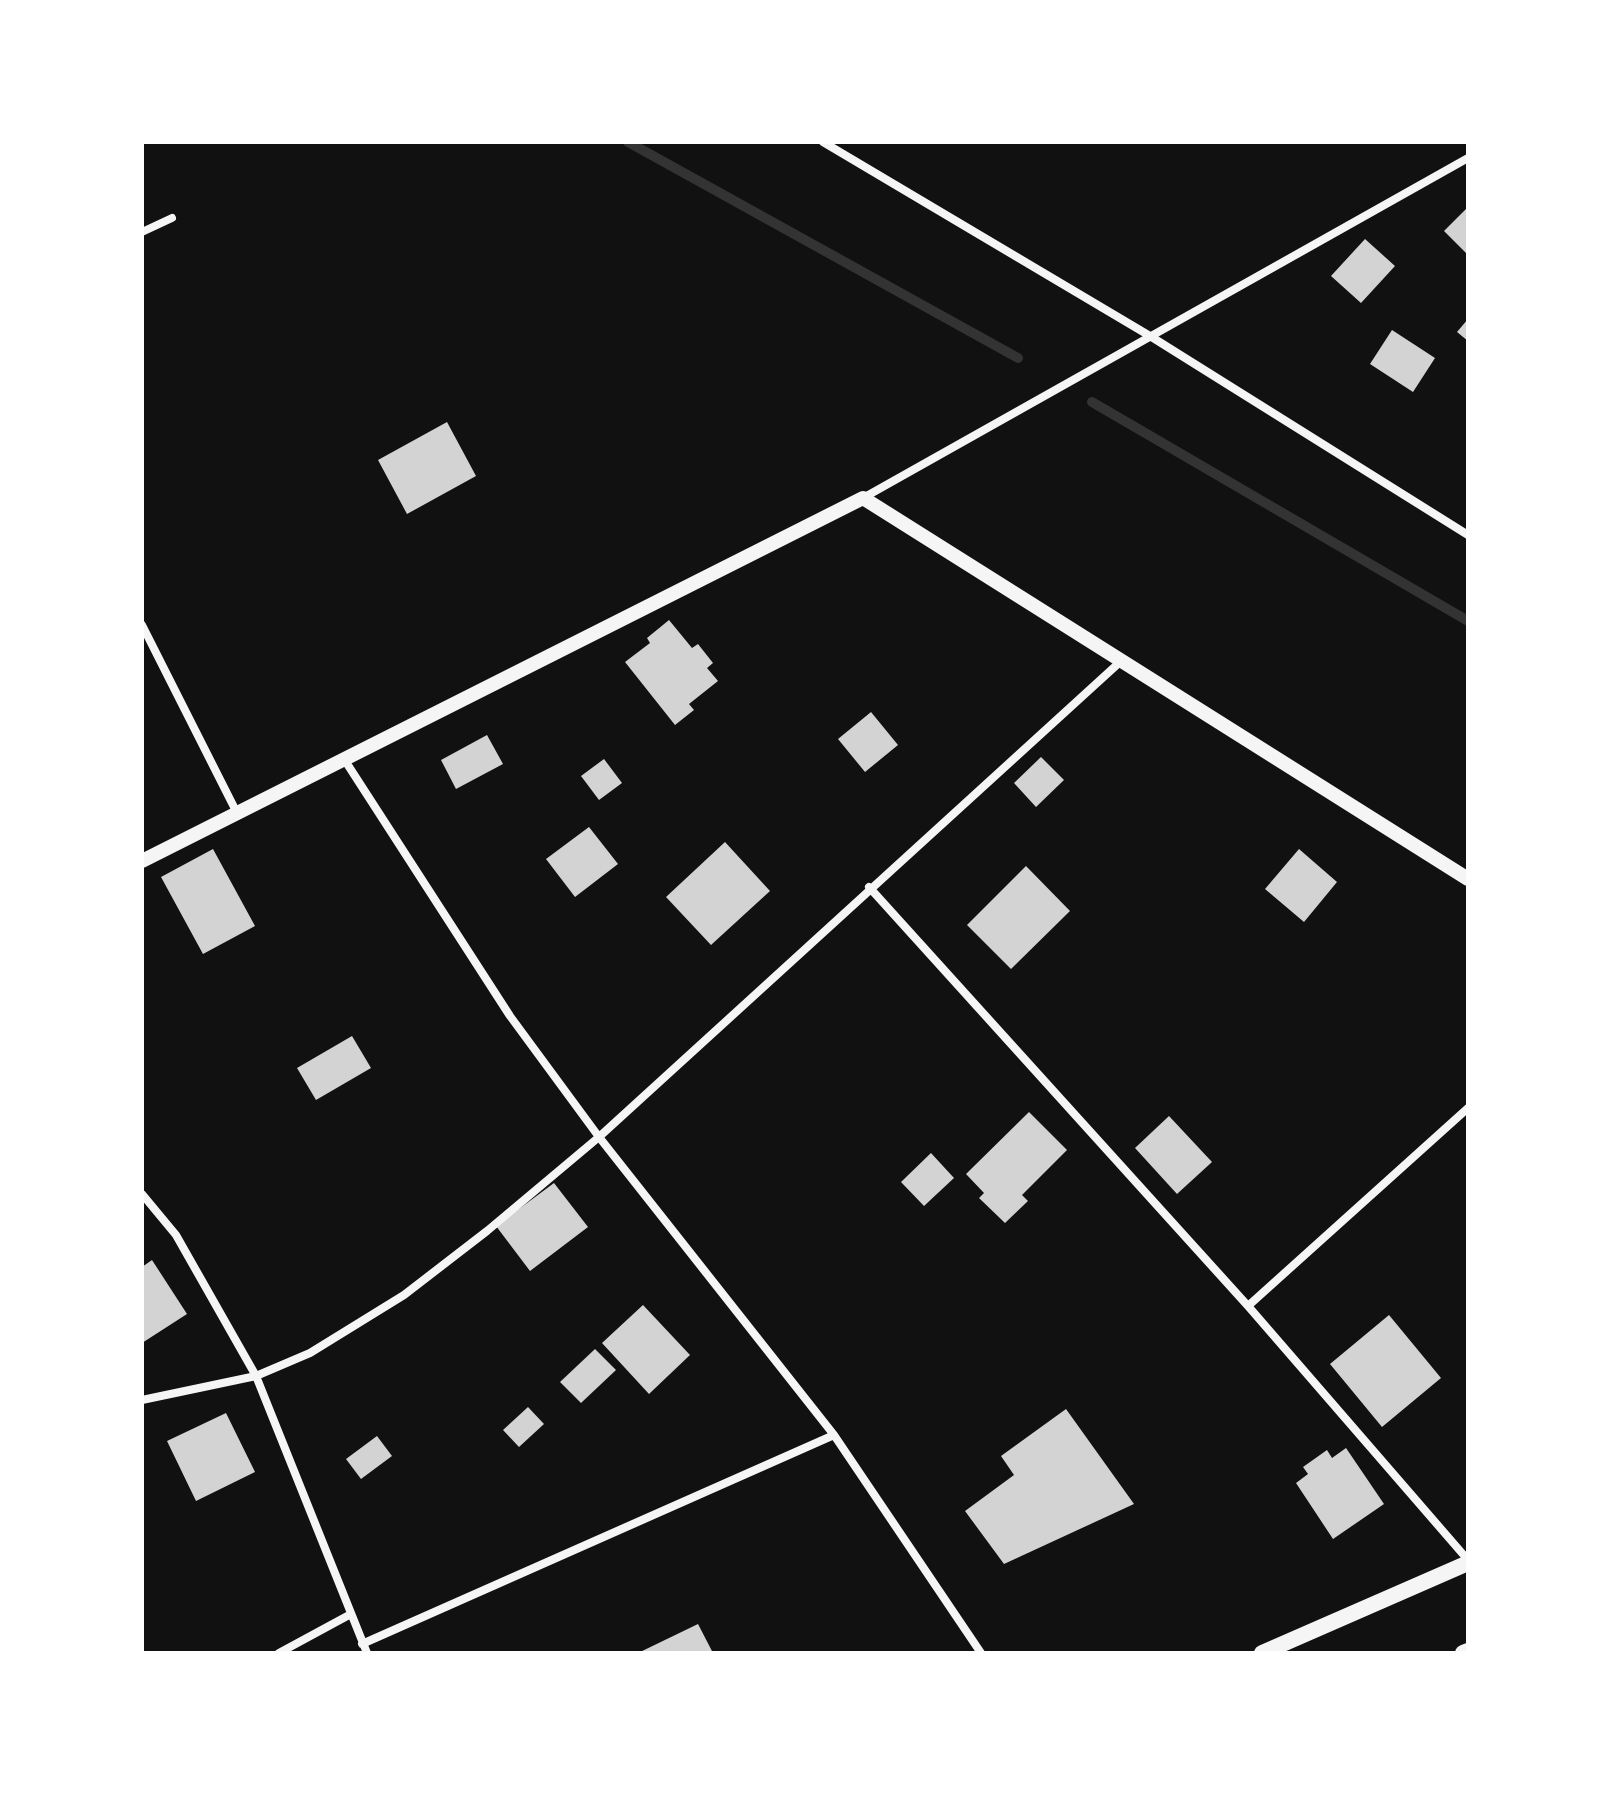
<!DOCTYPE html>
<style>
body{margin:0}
#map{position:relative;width:1610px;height:1795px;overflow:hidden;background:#111;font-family:Mulish,sans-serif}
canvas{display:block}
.frame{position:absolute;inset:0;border:144px solid #fff;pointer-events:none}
</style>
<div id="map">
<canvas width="1610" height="1795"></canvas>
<div class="frame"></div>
</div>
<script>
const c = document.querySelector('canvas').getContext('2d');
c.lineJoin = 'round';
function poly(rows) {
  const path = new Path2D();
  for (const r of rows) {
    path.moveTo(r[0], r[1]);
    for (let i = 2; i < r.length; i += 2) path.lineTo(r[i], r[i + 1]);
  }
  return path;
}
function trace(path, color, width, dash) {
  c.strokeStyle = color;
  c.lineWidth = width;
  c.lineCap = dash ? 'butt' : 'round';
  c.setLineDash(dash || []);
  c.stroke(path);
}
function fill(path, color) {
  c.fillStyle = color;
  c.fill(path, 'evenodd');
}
const stream = poly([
 [628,142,1018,358],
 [1092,402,1468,621]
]);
const building = poly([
 [1468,207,1468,255,1444,231],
 [1365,239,1395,266,1361,303,1331,276],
 [1468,319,1468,341,1457,332],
 [1392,330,1435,358,1413,392,1370,364],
 [447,422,476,476,407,514,378,460],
 [669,620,692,648,698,644,713,663,707,668,718,681,689,704,694,710,675,725,625,662,650,643,647,638],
 [871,712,898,745,865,772,838,739],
 [487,735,503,764,456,789,441,760],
 [1041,757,1064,780,1036,807,1014,783],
 [604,759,622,783,599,800,581,776],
 [589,827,618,864,575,897,546,859],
 [725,842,770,891,711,945,666,897],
 [213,849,255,926,203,954,161,877],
 [1299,849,1337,882,1304,922,1265,889],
 [1026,866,1070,911,1011,969,967,925],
 [352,1036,371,1068,316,1100,297,1068],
 [1029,1112,1067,1150,1022,1195,1028,1201,1005,1223,979,1198,984,1193,966,1174],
 [1169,1116,1212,1162,1177,1194,1135,1148],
 [931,1153,954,1178,924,1206,901,1182],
 [554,1183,588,1227,530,1271,496,1226],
 [152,1260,187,1314,142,1343,142,1267],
 [643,1305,690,1355,649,1394,602,1343],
 [1389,1315,1441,1378,1382,1427,1330,1364],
 [595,1349,616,1370,581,1403,560,1382],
 [528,1407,544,1424,519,1447,503,1430],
 [1066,1409,1134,1504,1004,1564,965,1511,1014,1475,1001,1456],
 [226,1413,255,1472,196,1501,167,1441],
 [377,1436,392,1456,361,1479,346,1459],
 [1346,1448,1384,1504,1333,1539,1296,1483,1308,1474,1303,1467,1327,1450,1332,1458],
 [698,1624,713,1653,638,1653]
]);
const minor = poly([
 [823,142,1150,336,1468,535],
 [142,232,172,218],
 [863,498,1468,158],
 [142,625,237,813],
 [344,759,510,1016,599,1137,834,1435,981,1653],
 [869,887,1248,1306,1468,1560],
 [142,1194,176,1235,256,1376,367,1653],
 [1248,1306,1468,1108],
 [142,1400,256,1376,310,1353,404,1295,487,1231,599,1137,1120,662],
 [362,1644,834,1435],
 [279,1653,351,1614]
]);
const tertiary = poly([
 [142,861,863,498,1468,879]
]);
const secondary = poly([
 [1262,1653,1468,1563],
 [1463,1653,1468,1651]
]);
trace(stream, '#333', 10);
fill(building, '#d3d3d3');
trace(minor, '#f5f5f5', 8);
trace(tertiary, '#f5f5f5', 14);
trace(secondary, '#f5f5f5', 16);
</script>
